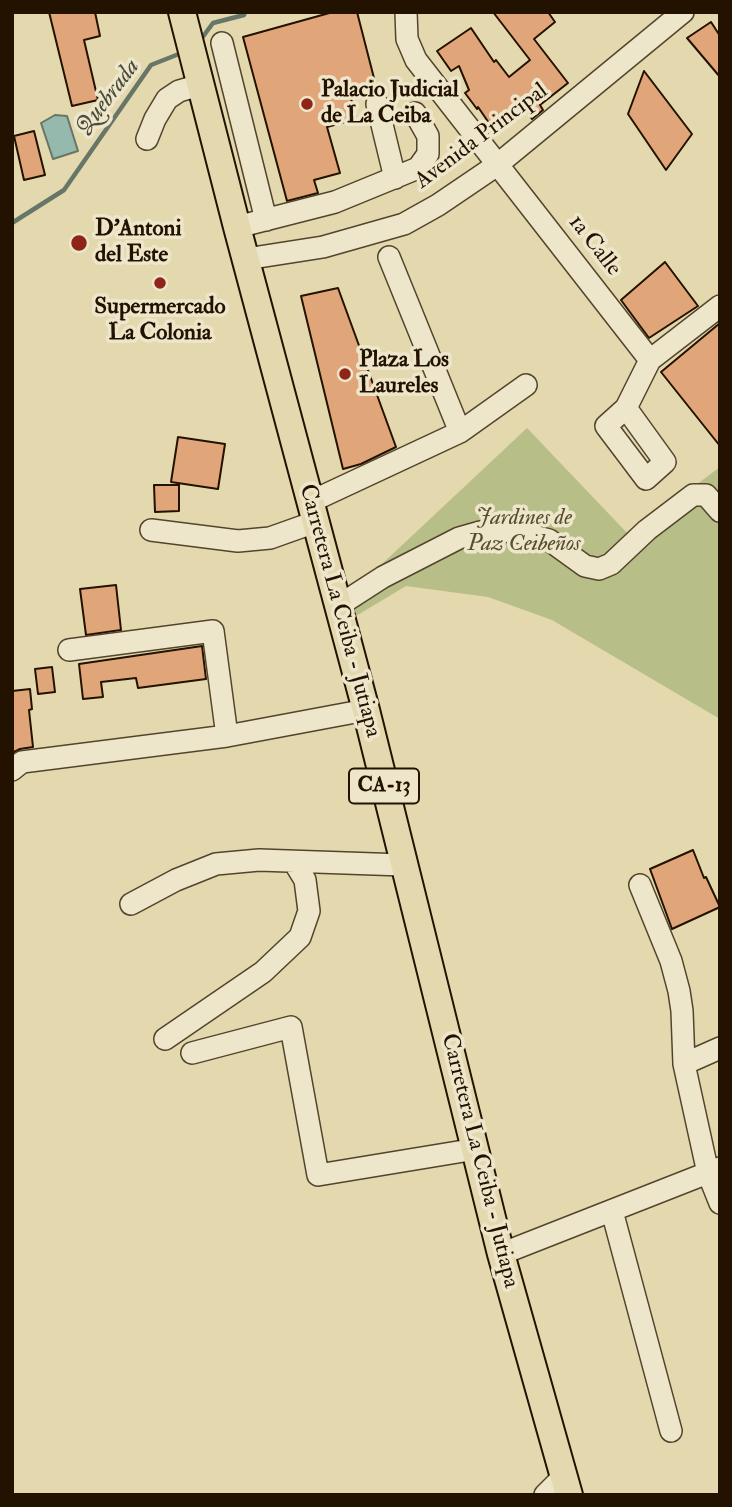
<!DOCTYPE html>
<meta charset="utf-8">
<style>
body{margin:0}
#map{position:relative;width:732px;height:1507px;overflow:hidden;background:#e3d8ae;font-family:"IM FELL Double Pica",serif}
canvas{display:block}
.frame{position:absolute;inset:0;border:14px solid #231200;pointer-events:none}
</style>
<div id="map">
<canvas width="732" height="1507"></canvas>
<div class="frame"></div>
</div>
<script>
const c = document.querySelector('canvas').getContext('2d');
c.lineJoin = 'round';
function fill(path, color) {
  c.fillStyle = color;
  c.fill(path, 'evenodd');
}
function poly(rows) {
  const path = new Path2D();
  for (const r of rows) {
    path.moveTo(r[0], r[1]);
    for (let i = 2; i < r.length; i += 2) path.lineTo(r[i], r[i + 1]);
  }
  return path;
}
function trace(path, color, width, dash) {
  c.strokeStyle = color;
  c.lineWidth = width;
  c.lineCap = dash ? 'butt' : 'round';
  c.setLineDash(dash || []);
  c.stroke(path);
}
function write(font, color, halo, rows, align = 'center') {
  c.font = font + ' "IM FELL Double Pica",serif';
  c.lineWidth = 7;
  c.setLineDash([]);
  c.textBaseline = 'middle';
  c.strokeStyle = halo;
  c.fillStyle = color;
  for (const [text, x, y, turn = 0] of rows) {
    c.save();
    c.translate(x, y);
    c.rotate((+turn || 0) * Math.PI / 180);
    c.textAlign = isNaN(turn) ? turn : align;
    if (halo) c.strokeText(text, 0, 0);
    c.fillText(text, 0, 0);
    c.restore();
  }
}
const green = poly([
 [527,428,629,535,720,467,720,719,552,620,488,597,406,586,356,616,350,594]
]);
const water = poly([
 [55,115,67,116,78,151,53,159,41,123,55,115]
]);
const stream = poly([
 [199,42,213,23,244,15,245,12],
 [12,223,64,190,151,65,184,52]
]);
const building = poly([
 [49,12,95,12,100,36,84,40,98,100,72,106,49,12],
 [333,12,357,12,375,82,349,90,356,119,327,127,340,173,314,180,318,193,287,201,243,37,333,12],
 [493,12,548,12,555,22,534,39,568,83,540,105,543,110,532,119,526,111,504,126,498,117,489,123,478,107,477,109,465,93,469,90,459,66,451,71,437,51,471,28,494,62,496,60,509,77,530,60,493,12],
 [711,22,720,36,720,77,687,38,711,22],
 [644,71,692,134,666,170,628,114,644,71],
 [34,131,45,175,24,180,14,136,34,131],
 [665,262,698,306,649,338,621,300,665,262],
 [338,288,396,447,361,464,343,469,301,296,338,288],
 [720,323,720,446,661,372,720,323],
 [178,437,225,444,218,489,171,482,178,437],
 [154,485,179,485,179,511,155,512,154,485],
 [116,585,121,630,86,635,80,589,116,585],
 [202,646,206,679,138,688,136,678,101,682,103,697,83,699,79,664,202,646],
 [52,667,55,692,38,694,35,669,52,667],
 [30,689,32,709,29,710,33,747,20,749,12,753,12,691,30,689],
 [693,850,704,878,706,877,720,907,672,929,650,869,693,850]
]);
const minor = poly([
 [406,12,407,39,416,60,650,360],
 [222,43,266,220],
 [377,104,395,178],
 [147,139,155,119,167,99,179,91,200,85],
 [237,227,335,202,418,168,428,154,428,136,415,113],
 [389,257,460,432,526,385],
 [246,259,323,247,404,224,438,205,497,165,683,12],
 [626,408,665,462,646,479,606,426,626,408,650,360,720,306],
 [310,502,460,432],
 [151,530,238,541,270,538,315,522],
 [338,606,383,577,459,538,480,532,514,531,549,540,585,566,599,569,611,564,647,530,693,495,706,495,720,511],
 [69,650,213,631,227,736],
 [12,770,22,762,227,736,366,710],
 [640,885,671,961,679,991,682,1011,684,1064,708,1173,720,1203],
 [131,904,176,880,216,864,259,860,403,865],
 [165,1039,263,972,300,937,309,911,305,880,294,862],
 [192,1053,291,1027,318,1175,476,1149],
 [684,1064,720,1048],
 [612,1211,671,1431],
 [501,1254,720,1168],
 [545,1495,565,1475]
]);
const major = poly([
 [182,12,237,227,366,710,501,1254,569,1495]
]);
const markers = [
 [307,104,7,"#8f2418"],
 [79,243,9,"#8f2418"],
 [160,283,7,"#8f2418"],
 [345,374,7,"#8f2418"]
];
const shields = [
 [384,786,70]
];
const shieldNames = [
 ["CA-13",384,786]
];
const poiNames = [
 ["Palacio Judicial",321,91],
 ["de La Ceiba",321,117],
 ["D’Antoni",95,230],
 ["del Este",95,256],
 ["Supermercado",160,308,"center"],
 ["La Colonia",160,334,"center"],
 ["Plaza Los",359,361],
 ["Laureles",359,387]
];
const streetNames = [
 ["Avenida Principal",482,137,-37],
 ["1a Calle",594,246,52],
 ["Carretera La Ceiba - Jutiapa",339,611,75],
 ["Carretera La Ceiba - Jutiapa",479,1161,76]
];
const parkNames = [
 ["Jardines de",524,519],
 ["Paz Ceibeños",524,545]
];
const waterNames = [
 ["Quebrada",109,98,-53]
];
fill(green, '#b8be88');
fill(water, '#95b9ac');
trace(water, '#677667', 2);
trace(stream, '#677667', 4.5);
fill(building, '#e1a57a');
trace(building, '#231200', 2);
trace(minor, '#53442c', 24);
trace(major, '#231200', 30);
trace(minor, '#ede6ca', 21);
trace(major, '#e3d8ae', 26);
for (const [x, y, r, color] of markers) {
  const dot = new Path2D();
  dot.arc(x, y, r, 0, 2 * Math.PI);
  c.fillStyle = color;
  c.fill(dot);
  trace(dot, '#ede6ca', 2.5);
}
for (const [x, y, w] of shields) {
  const box = new Path2D();
  box.roundRect(x - w / 2, y - 17.5, w, 35, 5);
  c.fillStyle = '#ede6ca';
  c.fill(box);
  trace(box, '#231200', 2);
}
write('bold 21px', '#231200', null, shieldNames);
write('bold 23px', '#231200', '#ede6ca', poiNames, 'left');
write('23px', '#231200', '#ede6ca', streetNames);
write('italic 23px', '#574e30', '#ede6ca', parkNames);
write('italic 24px', '#4b4c3c', '#ede6ca', waterNames);
</script>
